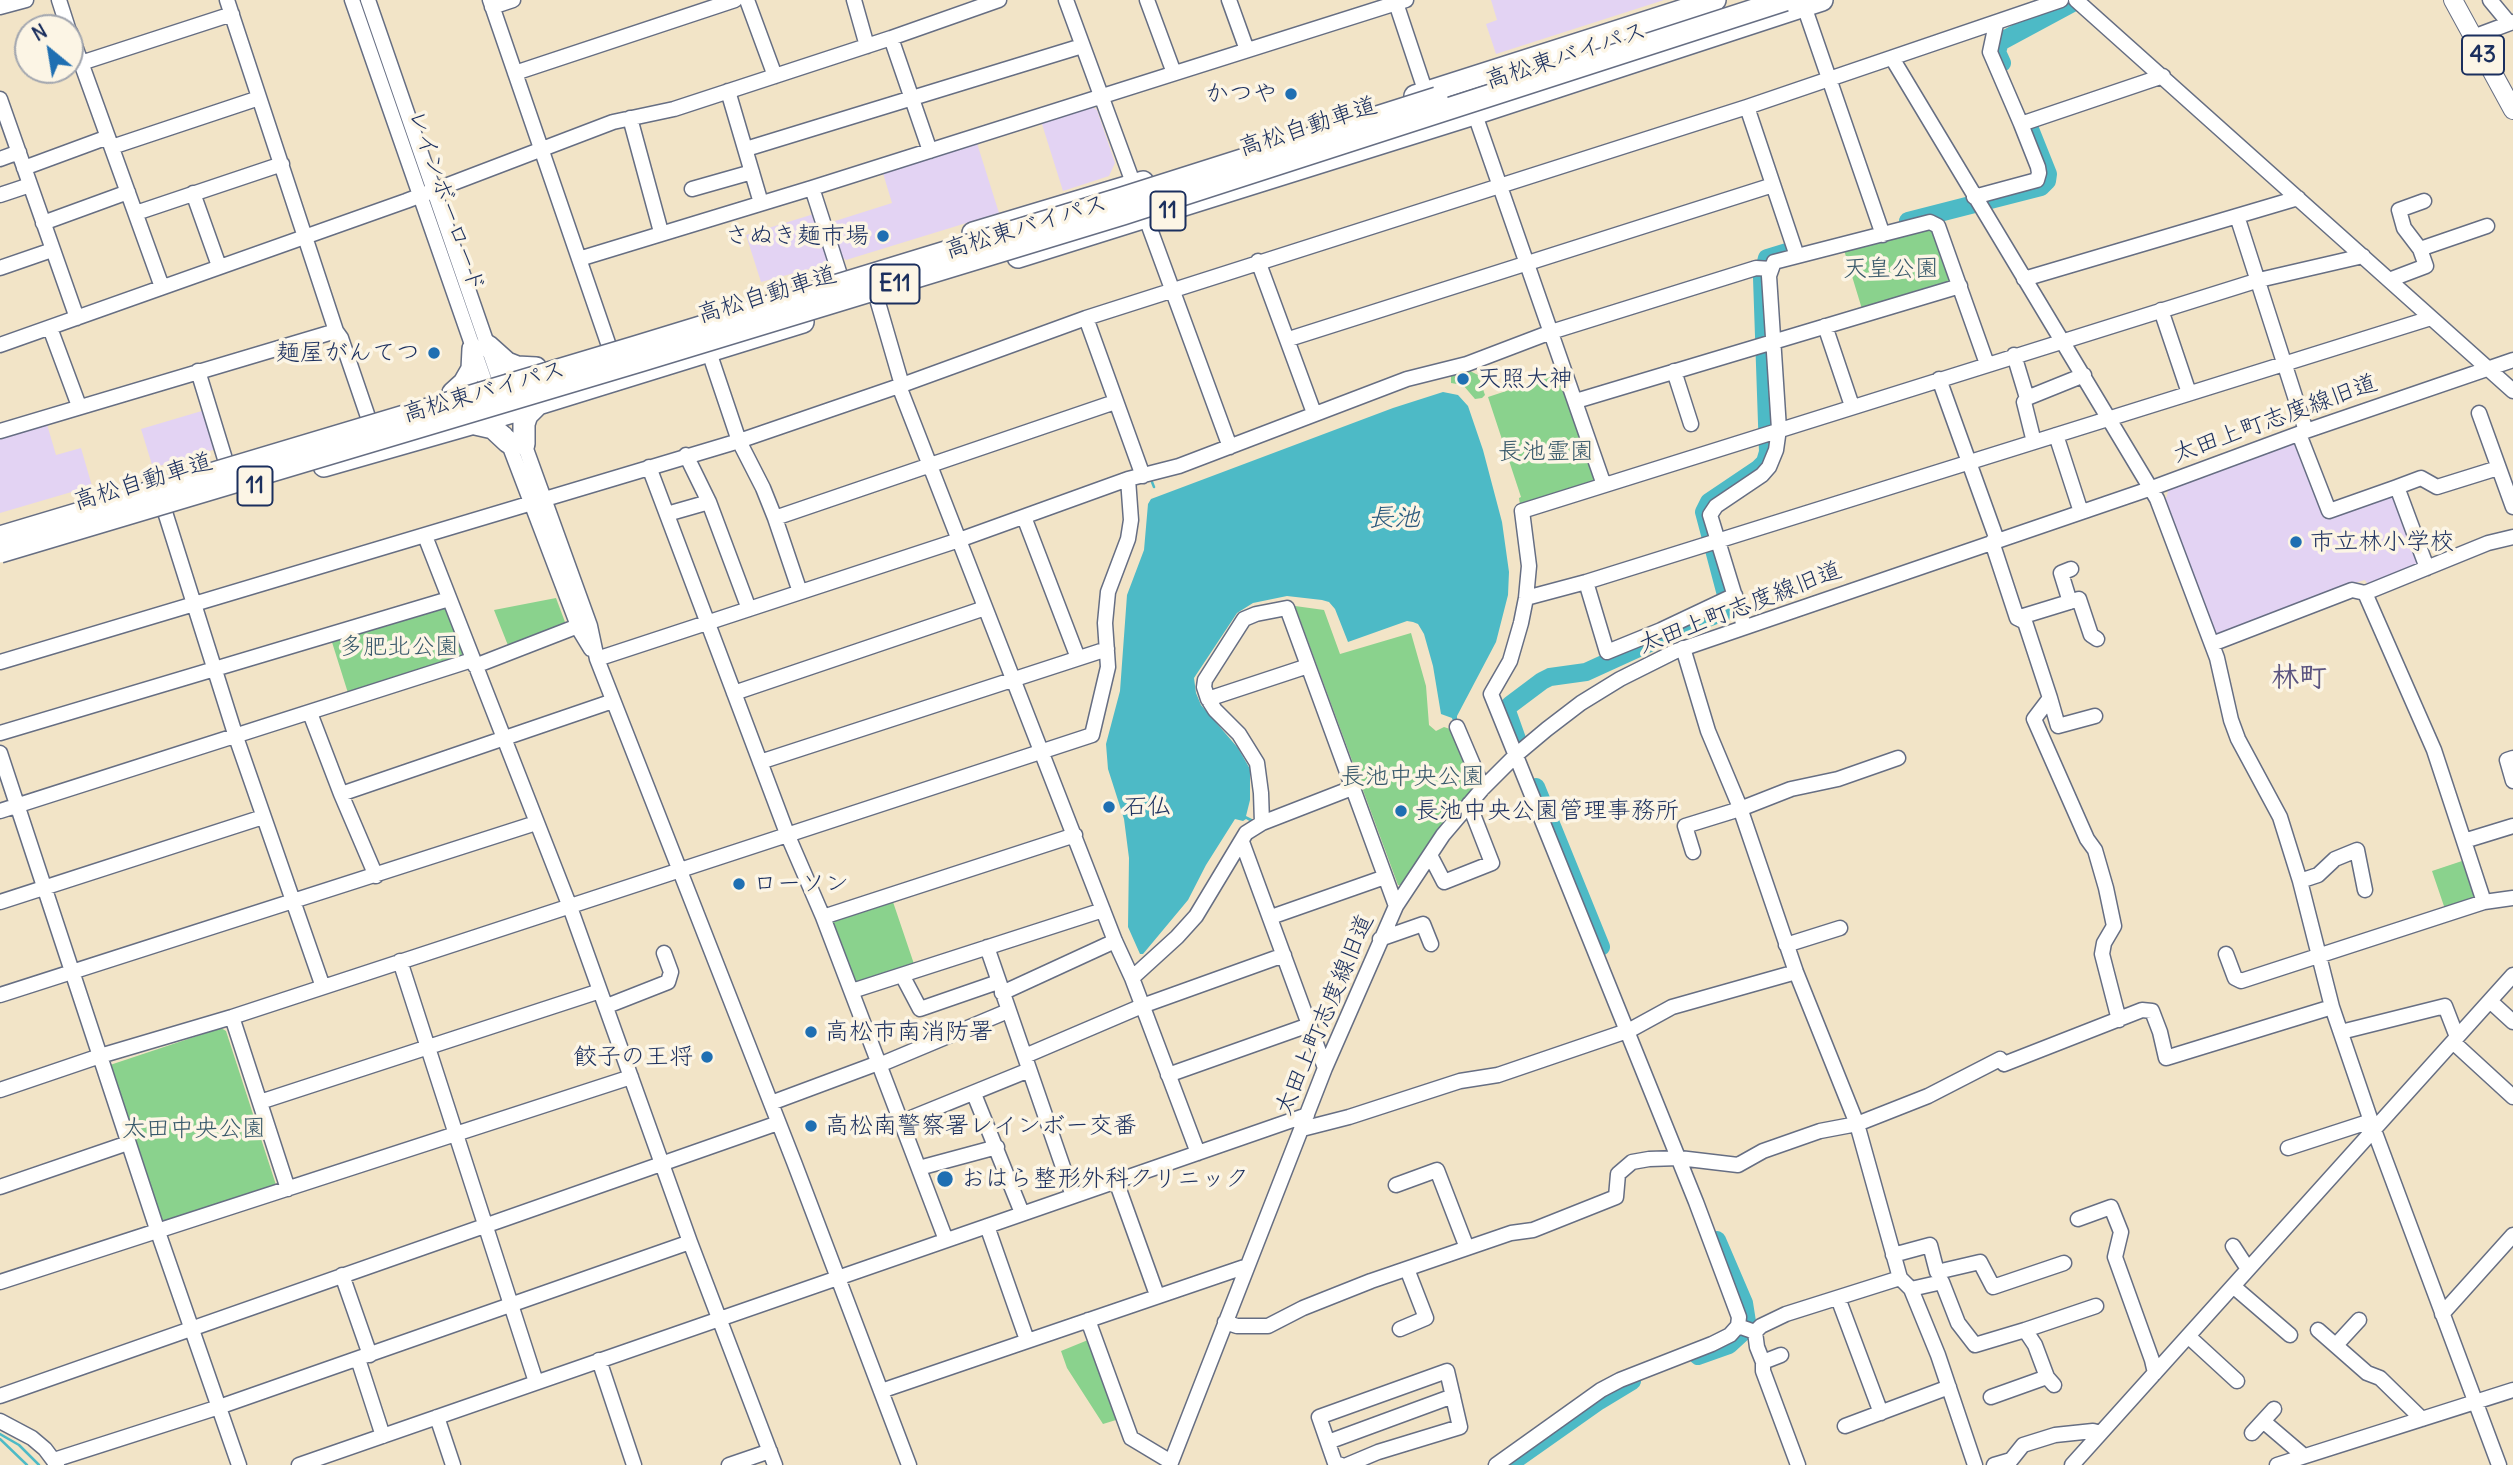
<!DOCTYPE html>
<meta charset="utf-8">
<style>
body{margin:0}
#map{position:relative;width:2513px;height:1465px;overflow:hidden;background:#f2e4c7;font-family:Delius,sans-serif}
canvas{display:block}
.north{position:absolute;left:14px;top:14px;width:70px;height:70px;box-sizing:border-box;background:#fcf5e5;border:2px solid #a2a6af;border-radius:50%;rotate:330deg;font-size:19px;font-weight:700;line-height:28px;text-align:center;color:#1b2f5e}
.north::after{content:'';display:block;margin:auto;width:24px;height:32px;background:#1f6fb2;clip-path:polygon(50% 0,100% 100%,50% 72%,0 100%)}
</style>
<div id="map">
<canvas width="2513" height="1465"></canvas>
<div class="north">N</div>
</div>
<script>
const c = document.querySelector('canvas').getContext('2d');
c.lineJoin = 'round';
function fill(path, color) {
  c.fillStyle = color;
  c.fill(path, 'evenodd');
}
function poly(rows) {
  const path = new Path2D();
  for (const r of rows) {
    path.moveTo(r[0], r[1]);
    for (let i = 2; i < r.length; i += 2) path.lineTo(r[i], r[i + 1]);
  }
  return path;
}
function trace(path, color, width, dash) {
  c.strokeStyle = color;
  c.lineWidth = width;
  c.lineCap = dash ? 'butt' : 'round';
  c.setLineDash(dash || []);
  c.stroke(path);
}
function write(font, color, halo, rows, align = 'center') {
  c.font = font + ' Delius,"Klee One",sans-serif';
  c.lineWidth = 7;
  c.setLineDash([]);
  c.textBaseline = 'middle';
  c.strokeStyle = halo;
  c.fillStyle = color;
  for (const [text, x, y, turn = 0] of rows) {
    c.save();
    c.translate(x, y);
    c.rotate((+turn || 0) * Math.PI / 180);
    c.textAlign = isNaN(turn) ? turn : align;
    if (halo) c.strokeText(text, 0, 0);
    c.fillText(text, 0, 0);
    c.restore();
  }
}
const built = poly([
 [1491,0,1664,0,1496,54,1486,24,1497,20],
 [1091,106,1097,110,1115,163,1109,176,1063,191,1041,121],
 [976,140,999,213,846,260,842,257,832,222,892,203,882,170],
 [817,213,831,260,828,264,761,282,746,235],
 [205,410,215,444,213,450,153,468,141,429],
 [46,421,56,455,81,448,92,486,0,513,0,435],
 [2297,442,2329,517,2395,492,2423,566,2370,588,2365,580,2348,585,2216,637,2164,506,2169,488]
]);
const green = poly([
 [1931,228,1936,233,1953,280,1951,284,1862,309,1844,250],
 [1468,370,1478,375,1485,395,1482,398,1475,399,1463,385,1451,383,1451,375],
 [1558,374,1596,477,1593,483,1520,505,1519,498,1521,497,1488,397],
 [556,598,565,622,563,628,509,648,494,610],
 [444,604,466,650,463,657,348,693,331,639],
 [1295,606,1324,610,1340,654,1411,633,1426,686,1429,725,1436,731,1444,727,1456,731,1477,783,1433,837,1401,885,1398,885],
 [2465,860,2479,901,2446,912,2432,871],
 [892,899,914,964,857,983,853,982,831,923,834,918],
 [221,1028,226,1031,277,1188,164,1224,159,1219,110,1065],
 [1088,1340,1116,1420,1103,1424,1067,1368,1061,1351]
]);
const water = poly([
 [1443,392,1458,395,1468,406,1483,450,1502,522,1509,572,1508,595,1496,642,1457,716,1457,720,1453,722,1452,718,1441,714,1433,666,1424,634,1418,624,1413,622,1407,621,1348,642,1335,609,1329,602,1322,600,1287,596,1253,603,1237,613,1194,678,1196,693,1201,705,1238,748,1250,769,1250,800,1246,816,1254,820,1253,823,1246,819,1243,821,1235,819,1206,865,1188,900,1143,954,1140,954,1128,927,1129,858,1124,819,1108,769,1106,744,1120,691,1127,595,1144,550,1148,504,1151,499,1393,408]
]);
const stream = poly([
 [1152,482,1154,487],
 [0,1434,19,1445,39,1465],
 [0,1439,27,1465]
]);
const river = poly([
 [2002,63,1997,52,2000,42,2078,0],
 [1908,221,2041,187,2047,181,2048,174,2028,124],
 [1518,742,1507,711,1510,705,1542,681,1550,677,1586,672,1689,625,1726,611,1726,595,1704,512,1709,502,1758,469,1765,462,1768,452,1762,278,1767,258,1793,250],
 [1536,787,1601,947],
 [1698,1356,1729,1345,1742,1333,1747,1322,1744,1303,1717,1240],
 [1508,1465,1599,1401,1632,1381]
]);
const minor = poly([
 [59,0,68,28],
 [352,0,491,399],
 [368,0,504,393],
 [490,0,609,346],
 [747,0,775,76],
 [854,0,867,46],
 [1066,0,1230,447],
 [1147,0,1174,73],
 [1229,0,1247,50],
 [1395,0,1426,93],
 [2076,0,2513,391],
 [2490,0,2509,23],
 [1804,6,1883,235],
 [0,7,26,0],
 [492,7,513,0],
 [1996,24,1990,52,2021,124],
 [70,32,162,287],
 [2473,37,2513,22],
 [891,38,930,151],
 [1892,58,2157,499,2217,658,2231,720,2238,739,2280,817,2300,881,2332,1007,2374,1130,2499,1465],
 [81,63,232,14],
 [515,73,735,0],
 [728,91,761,203],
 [0,99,77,318],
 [1472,106,1604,485],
 [1747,107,1797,256],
 [630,118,661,232],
 [112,147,259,98],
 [746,149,1082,46],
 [0,159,19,152],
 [24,168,108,137],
 [812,188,840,275],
 [692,189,752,172],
 [193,193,219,266],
 [0,195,30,185],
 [1974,197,2037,180,2039,173,2038,167,2021,124,2163,76],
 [136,213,282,164],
 [2237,216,2306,431],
 [43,223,128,192],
 [2420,249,2487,226],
 [579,259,812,188,1406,0],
 [1258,261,1314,413],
 [0,268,52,250],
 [2024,279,2298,198],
 [2389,280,2426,266,2420,249,2404,228,2399,210,2424,201],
 [877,299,902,385],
 [2161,310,2189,393],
 [1086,318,1143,476],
 [1825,326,1852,406],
 [50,328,79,406],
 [336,331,341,338,368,417],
 [1289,339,1773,185],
 [0,345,406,201,613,122,674,109,891,38,999,0],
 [709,352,739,441,763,488,775,518,800,592],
 [2014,355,2027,398],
 [198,371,225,459],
 [1674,371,1691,424],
 [1939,379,1997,540],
 [899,386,1115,941,1132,978,1198,1153],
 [1576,401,1960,286],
 [2479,413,2513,507],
 [0,431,336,331,227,0],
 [505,434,580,631,591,649],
 [2299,434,2329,511,2397,487,2427,568],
 [2056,435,2081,512],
 [522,438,590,626,597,659,794,1162,909,1465],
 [2034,442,2024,402,2027,398,2084,375],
 [686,455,709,502,749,609],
 [649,467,788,836,823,917,946,1240],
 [2397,487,2421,478,2437,487,2498,468],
 [165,512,236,737,323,987],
 [667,514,709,502],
 [1024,517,1078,658],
 [775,518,1115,402],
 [425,536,570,907,690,1242,775,1465],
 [1992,542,2017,618,2025,622,2050,698,2034,719,2087,839,2095,850,2106,888,2114,926,2104,943,2102,954,2119,1020],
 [1586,582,1607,652,1661,630,1735,595],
 [2365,593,2434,750,2484,902],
 [1526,598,1586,582,2431,318],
 [2070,602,2061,573,2071,569],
 [2017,618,2079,599,2091,635,2097,639],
 [1744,626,1710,515,1716,506,1762,475,1769,467,1776,450,1779,429,1769,276,1774,262,1930,222,1938,226,1987,364],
 [2212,644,2352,590,2365,593,2488,543,2513,537],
 [1683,648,1708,731,1739,805,1796,972,1857,1124,1900,1278,1911,1289,1938,1355,1975,1465],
 [597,659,959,540,1128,479,1179,466,1407,379,1467,364,1551,332,1756,268,1771,269],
 [0,662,739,441,902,385,1086,318,1747,107,2061,0],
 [475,666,578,626],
 [734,693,985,608],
 [2050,698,2058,726,2095,716],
 [1208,699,1308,666],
 [310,713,341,794,376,876],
 [1457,727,1483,788],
 [0,733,449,599],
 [0,753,158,1232,239,1465],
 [2513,758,2507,760,2513,781],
 [760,762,1107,649],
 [341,794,613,701],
 [0,811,472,660],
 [1262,823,1261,793,1257,763,1239,734,1215,710,1208,699,1204,687,1205,680,1244,619,1256,614,1287,608,1396,906],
 [2464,841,2513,826],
 [1242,842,1325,1068],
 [1693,852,1685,826,1740,809,1791,789,1838,779,1898,758],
 [1430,855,1444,882,1492,863,1469,804],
 [2300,881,2318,875,2335,859,2357,850,2365,890],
 [0,902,263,817],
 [823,917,1075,835],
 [1271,917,1385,877],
 [1380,939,1423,924,1431,944],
 [1786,945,1840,928],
 [987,947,1073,1196],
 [2226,954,2235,978,2241,981,2484,902,2513,898],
 [400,961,536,1382],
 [902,975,920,1009,998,982],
 [1132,978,1177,937,1196,916,1246,833,1262,823,1352,788],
 [852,991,1103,910],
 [1002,993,1115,941],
 [0,995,536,823],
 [2490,1001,2513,1022],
 [607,1006,668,982,671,972,664,953],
 [232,1017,288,1189],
 [2341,1032,2445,1006,2457,1037],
 [2453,1042,2513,1097],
 [1025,1056,1142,1006,1284,955],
 [1168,1075,1309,1025],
 [0,1090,100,1056,232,1017,1092,735,1108,667,1105,623,1108,592,1128,539,1131,520,1128,479],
 [974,1094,1022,1213],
 [260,1102,600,991],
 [771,1103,873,1065,884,1063,1008,1011],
 [901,1122,1029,1070],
 [1302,1129,1349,1117,1460,1081,1498,1075,1630,1030,1672,1007,1796,972],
 [2288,1148,2371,1121],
 [919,1168,997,1147],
 [1116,1181,1157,1295],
 [1396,1185,1437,1170,1467,1248],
 [0,1187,128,1143],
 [2078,1219,2111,1207,2121,1232,2115,1257,2152,1360,2155,1373],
 [987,1226,1027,1340],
 [2233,1246,2248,1269],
 [1893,1255,1930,1245,1937,1272,1980,1262,1993,1287,2064,1263],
 [342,1275,370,1355],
 [0,1282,631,1077],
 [2233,1286,2290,1335],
 [1911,1289,1942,1282,1958,1323,1975,1345,2025,1330,2035,1345,2047,1377,2054,1385],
 [1838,1298,1881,1413],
 [2442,1314,2513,1235],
 [1088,1320,1131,1438,1171,1462],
 [1225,1322,1237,1326,1268,1326,1303,1308,1371,1281,1511,1233,1533,1230,1616,1197,1618,1174,1632,1162,1649,1159,1679,1158,1738,1165,1763,1151,1820,1131,1857,1124,1928,1096,2000,1059,2004,1064,2142,1010,2152,1011,2160,1032,2166,1058,2332,1007],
 [1738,1326,1755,1332,1761,1326,1786,1314,1900,1278],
 [1400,1329,1426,1318,1407,1269],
 [2025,1330,2096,1306],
 [2318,1330,2367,1373,2380,1378,2422,1419],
 [1755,1332,1757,1347,1763,1362,1781,1355],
 [2188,1336,2237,1381],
 [2336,1345,2359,1320],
 [358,1359,383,1436],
 [599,1360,634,1465],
 [1763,1362,1763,1371,1798,1465],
 [881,1391,1247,1266],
 [0,1396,778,1123],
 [1991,1397,2047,1377],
 [437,1417,453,1465],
 [0,1421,32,1438,45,1449,57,1465],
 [2263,1421,2304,1456],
 [1845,1426,1949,1387],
 [2252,1433,2274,1409],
 [1328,1442,1453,1396],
 [54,1460,219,1407,690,1242],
 [299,1465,1307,1115],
 [729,1465,770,1451],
 [1170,1465,1325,1068,1396,906,1443,835,1483,788,1516,755,1547,729,1581,703,1620,679,1676,651,2152,488,2306,431,2513,360],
 [1341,1465,1335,1463,1319,1417,1447,1371,1460,1427,1378,1452,1347,1465],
 [1496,1465,1601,1390,1620,1380,1712,1344,1730,1335,1738,1326,1739,1317,1696,1202,1491,694,1510,661,1521,623,1526,598,1529,566,1522,511,2259,280,2363,256],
 [1994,1465,2011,1460,2023,1445,2055,1435,2093,1431,2100,1433],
 [2072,1465,2513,975],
 [2277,1465,2513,1390]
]);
const major = poly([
 [2453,0,2513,110]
]);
const highway = poly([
 [1415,96,1715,0],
 [973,233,1143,182],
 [1018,257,1474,114,1822,0],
 [488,346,507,363,517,367,536,368],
 [453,393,464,383,472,369,473,349],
 [471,423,493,428,508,442],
 [524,444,524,424,527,415,539,403],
 [324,466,506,414,803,322]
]);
const highwayBridge = poly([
 [0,537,635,347,1119,199,1437,98],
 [0,552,640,361,1123,214,1785,0]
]);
const markers = [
 [1291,94,7,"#1f6fb2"],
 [883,236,7,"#1f6fb2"],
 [434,353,7,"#1f6fb2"],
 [1463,379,7,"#1f6fb2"],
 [2296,542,7,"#1f6fb2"],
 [1109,807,7,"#1f6fb2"],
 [1401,811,7,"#1f6fb2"],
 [739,884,7,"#1f6fb2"],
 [811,1032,7,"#1f6fb2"],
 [707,1057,7,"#1f6fb2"],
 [811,1126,7,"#1f6fb2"],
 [945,1179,9,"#1f6fb2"]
];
const shields = [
 [2483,55,42],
 [1168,211,35],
 [895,284,49],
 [255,486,35]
];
const shieldNames = [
 ["43",2483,55],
 ["11",1168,211],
 ["E11",895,284],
 ["11",255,486]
];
const streetNames = [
 ["高松東バイパス",1566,56,-18],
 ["高松自動車道",1308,127,-18],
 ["レインボーロード",446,201,71],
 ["高松東バイパス",1026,227,-17],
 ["高松自動車道",767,295,-17],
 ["高松東バイパス",484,392,-16],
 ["太田上町志度線旧道",2275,419,-20],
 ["高松自動車道",143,482,-17],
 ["太田上町志度線旧道",1740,608,-21],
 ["太田上町志度線旧道",1325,1015,-67]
];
const poiNames = [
 ["かつや",1277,94,"right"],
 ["さぬき麺市場",869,236,"right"],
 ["麺屋がんてつ",420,353,"right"],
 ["天照大神",1477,379],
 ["市立林小学校",2310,542],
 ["石仏",1123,807],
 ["長池中央公園管理事務所",1415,811],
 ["ローソン",753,884],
 ["高松市南消防署",825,1032],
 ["餃子の王将",693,1057,"right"],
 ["高松南警察署レインボー交番",825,1126],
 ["おはら整形外科クリニック",961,1179]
];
const parkNames = [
 ["天皇公園",1891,269],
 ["長池霊園",1546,452],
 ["多肥北公園",399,647],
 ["長池中央公園",1413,777],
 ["太田中央公園",194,1129]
];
const waterNames = [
 ["長池",1394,519]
];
const quarterNames = [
 ["林町",2299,678]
];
fill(built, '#e3d3f3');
fill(green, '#8ad28d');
fill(water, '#4dbac6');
trace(stream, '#4dbac6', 2.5);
trace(river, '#4dbac6', 18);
trace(minor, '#666e83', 17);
trace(major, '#666e83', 20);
trace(highway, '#666e83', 24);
trace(minor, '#fff', 14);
trace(major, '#fff', 18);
trace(highway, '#fff', 21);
trace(highwayBridge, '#666e83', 24, []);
trace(highwayBridge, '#fff', 21);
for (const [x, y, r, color] of markers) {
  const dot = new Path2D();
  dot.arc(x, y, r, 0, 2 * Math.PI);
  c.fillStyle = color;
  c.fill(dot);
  trace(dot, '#fcf5e5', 2.5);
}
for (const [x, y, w] of shields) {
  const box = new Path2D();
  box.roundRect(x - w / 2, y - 19.5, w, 39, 5);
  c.fillStyle = '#fcf5e5';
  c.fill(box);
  trace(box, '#1b2f5e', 2);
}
write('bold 23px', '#1b2f5e', null, shieldNames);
write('24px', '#1b2f5e', '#fcf5e5', streetNames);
write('24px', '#1b2f5e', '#fcf5e5', poiNames, 'left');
write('24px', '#37586a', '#fcf5e5', parkNames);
write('italic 26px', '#2a597d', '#fcf5e5', waterNames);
write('bold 28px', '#59527f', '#fcf5e5', quarterNames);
</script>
